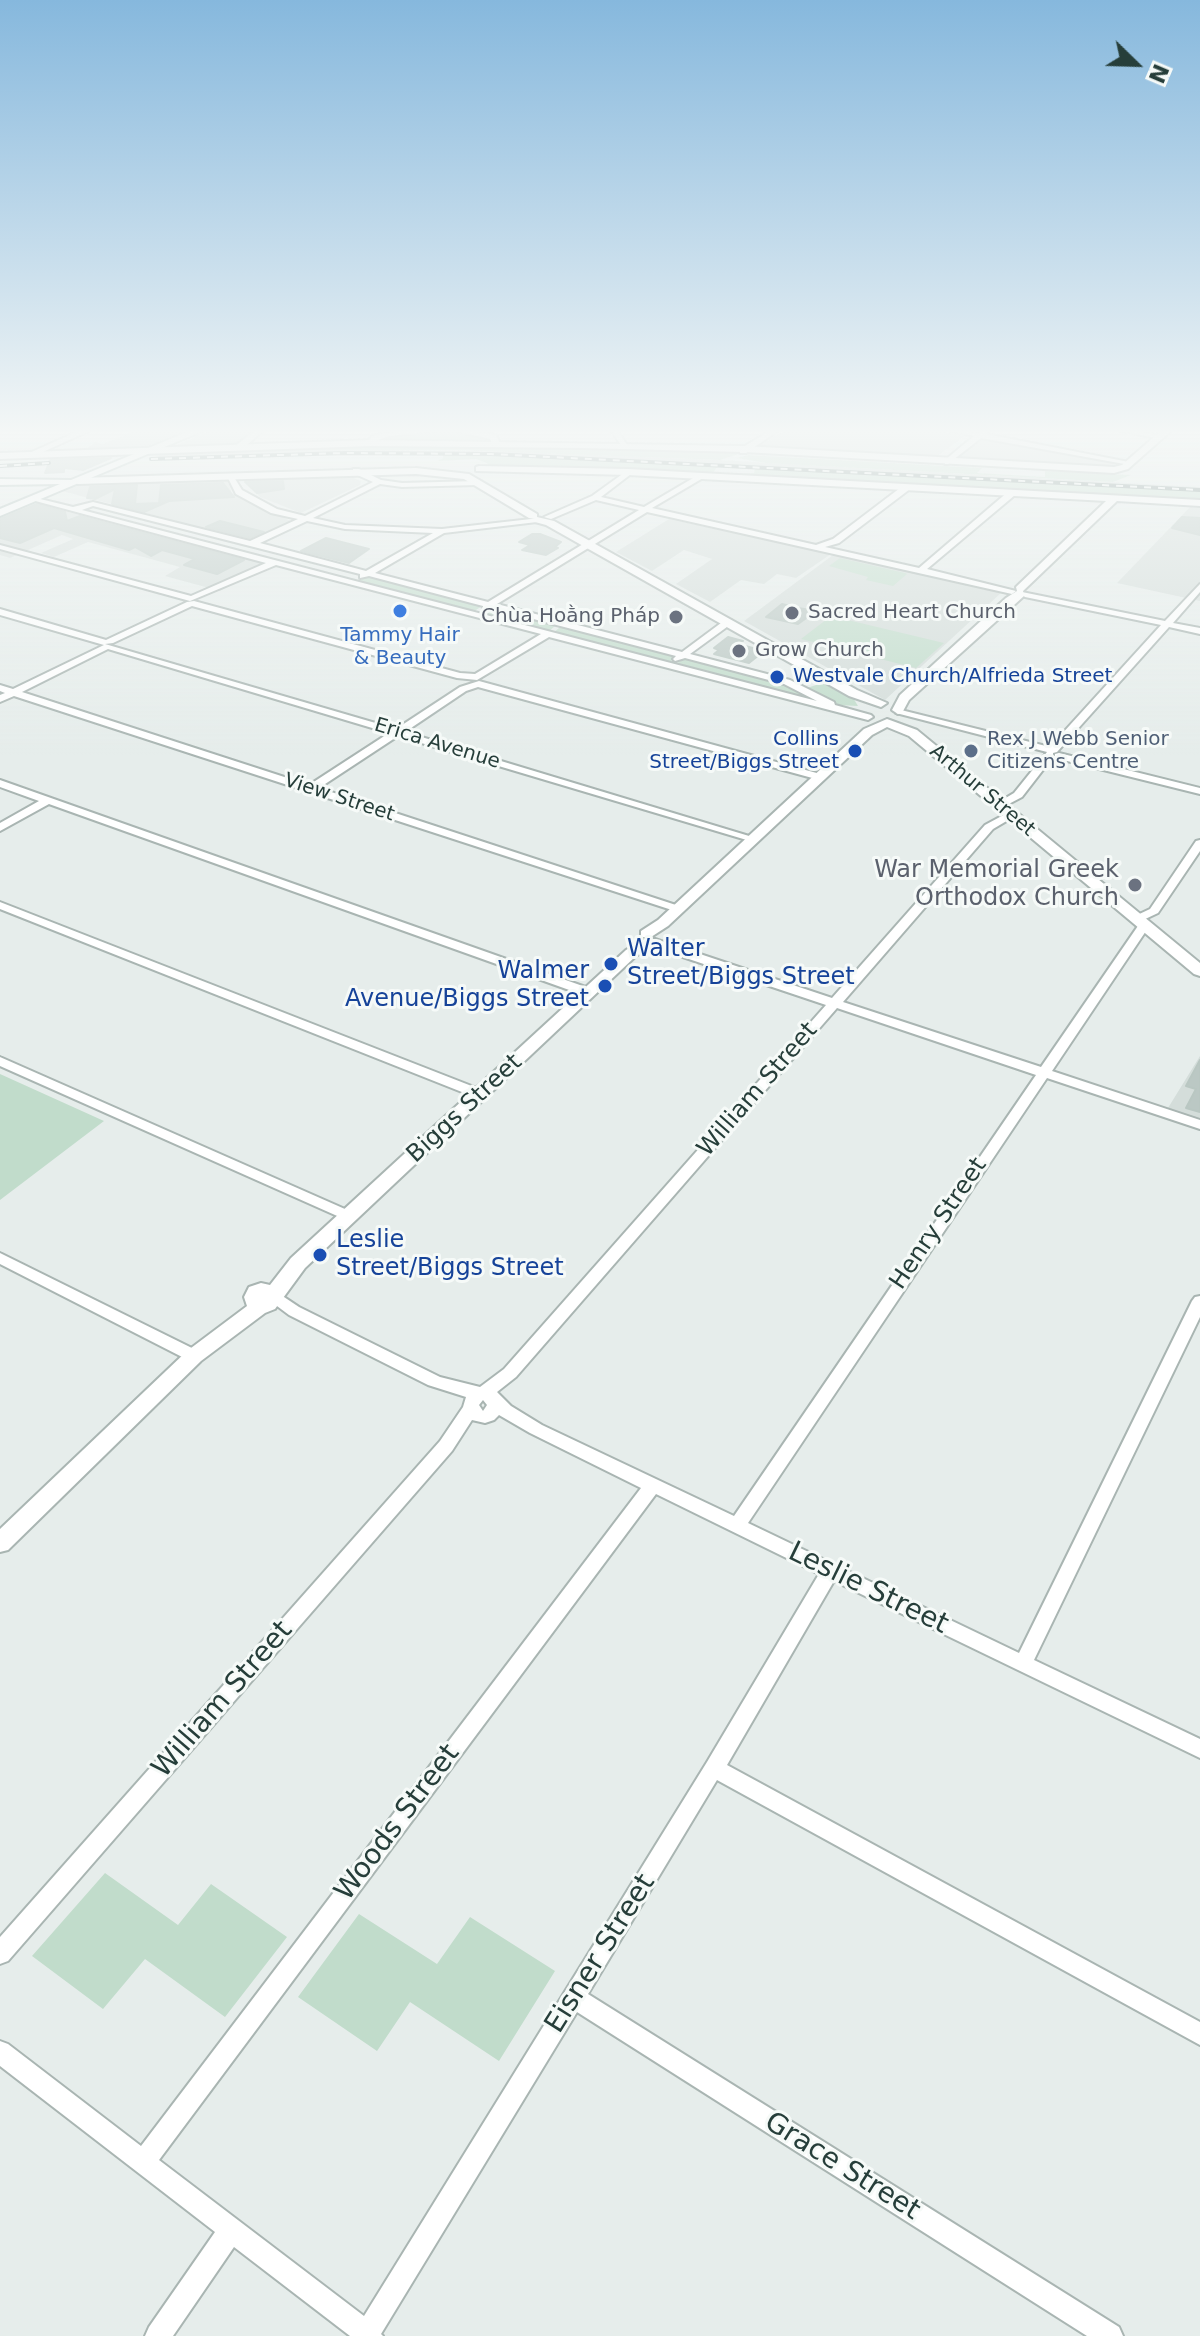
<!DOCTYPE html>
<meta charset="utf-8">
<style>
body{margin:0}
#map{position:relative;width:1200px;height:2336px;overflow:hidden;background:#e6edeb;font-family:"DejaVu Sans",sans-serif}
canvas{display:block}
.north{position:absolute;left:1096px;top:24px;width:80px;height:80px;-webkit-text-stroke:6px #f6faf8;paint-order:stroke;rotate:113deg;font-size:22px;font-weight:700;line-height:32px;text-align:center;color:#263e3a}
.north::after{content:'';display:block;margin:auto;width:28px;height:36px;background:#263e3a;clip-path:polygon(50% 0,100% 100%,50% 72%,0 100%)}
</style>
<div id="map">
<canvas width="1200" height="2336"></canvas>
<div class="north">N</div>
</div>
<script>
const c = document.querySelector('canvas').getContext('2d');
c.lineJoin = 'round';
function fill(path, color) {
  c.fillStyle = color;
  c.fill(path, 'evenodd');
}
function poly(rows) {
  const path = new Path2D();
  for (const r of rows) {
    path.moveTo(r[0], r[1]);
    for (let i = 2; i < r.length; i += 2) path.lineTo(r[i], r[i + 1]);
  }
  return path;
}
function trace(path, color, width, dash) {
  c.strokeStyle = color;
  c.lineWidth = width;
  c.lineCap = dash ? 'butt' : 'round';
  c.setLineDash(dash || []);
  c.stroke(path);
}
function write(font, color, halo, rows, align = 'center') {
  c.font = font + ' "DejaVu Sans",sans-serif';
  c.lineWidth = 6;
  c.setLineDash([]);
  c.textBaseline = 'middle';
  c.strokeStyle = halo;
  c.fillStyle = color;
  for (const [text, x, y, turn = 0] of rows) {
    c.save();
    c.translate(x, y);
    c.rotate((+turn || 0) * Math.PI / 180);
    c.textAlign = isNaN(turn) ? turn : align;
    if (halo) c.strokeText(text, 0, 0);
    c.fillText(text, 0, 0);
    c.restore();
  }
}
const built = poly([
 [138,430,188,430,148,446,86,449,95,442,103,444],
 [212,430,254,430,232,446,167,449],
 [786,430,931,430,965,436,936,457,756,448],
 [984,438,1116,463,1112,467,957,458],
 [314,449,521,452,718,460,1200,487,1200,491,491,455,332,454,151,459,159,455],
 [347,475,361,481,360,485,301,513,260,497,243,480],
 [227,479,232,493,291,521,251,541,62,491,78,485],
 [34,503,277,567,267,567,220,591,165,576,180,567,88,542,54,557,41,553,73,539,62,535,10,558,0,555,0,517],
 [1190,507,1200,508,1200,601,1117,583],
 [669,519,831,554,796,578,777,574,764,584,741,580,710,602,676,584,712,559,684,550,652,571,616,552],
 [833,555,1001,593,885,700,744,621],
 [1200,1056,1200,1119,1168,1108]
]);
const green = poly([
 [436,431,476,434,491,439,491,442,380,442,377,440,407,432],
 [489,444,735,452,745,452,720,460,456,450,280,450,282,448],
 [443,454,491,455,719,465,711,475,489,468,487,463,476,459,438,461,443,458],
 [748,455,982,468,977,473,1045,477,1045,471,1131,475,1113,482,766,463,737,458],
 [755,467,1200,491,1200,502,715,475,754,473],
 [840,558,905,573,907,574,893,586,866,580,868,577,829,566],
 [370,576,481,605,482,606,473,612,355,582],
 [492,607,552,623,555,626,548,632,478,613],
 [831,616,944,643,916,668,801,639],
 [559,628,570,628,676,656,669,663,553,633],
 [686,658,781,682,831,705,674,665],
 [825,682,852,696,858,706,838,705,807,688],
 [0,1074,104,1121,0,1200],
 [105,1873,178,1925,211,1884,287,1937,225,2017,145,1959,103,2009,32,1956],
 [359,1914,437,1964,470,1917,555,1971,499,2061,410,2002,377,2051,298,1997]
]);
const building = poly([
 [111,458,83,470,64,468,64,472,45,473,50,460,111,458],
 [283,481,284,489,257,493,245,482,283,481],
 [223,483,234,497,169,501,144,512,112,504,115,489,95,499,87,498,90,487,137,485,135,504,159,503,161,485,223,483],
 [37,504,65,512,67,521,80,516,244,560,217,574,184,565,195,559,162,550,151,556,135,547,129,550,54,528,20,543,0,538,0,519,37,504],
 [1182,517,1200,518,1200,535,1172,528,1182,517],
 [220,521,264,532,250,538,206,527,220,521],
 [532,534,540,534,561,542,555,547,558,548,546,555,522,550,530,545,519,542,532,534],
 [326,538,369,549,349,563,301,551,326,538],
 [782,604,798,608,816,611,798,624,766,617,782,604],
 [728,637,743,641,738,644,764,651,749,663,714,654,719,650,714,648,728,637],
 [1200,1060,1200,1112,1186,1108,1196,1089,1186,1086,1200,1060]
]);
const minor = poly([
 [81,430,91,430,34,456,27,454,81,430],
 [256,430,264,430,241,450,235,450,235,446,256,430],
 [416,430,445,430,389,436,378,440,374,445,367,443,372,436,387,433,416,430],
 [451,430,466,430,496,435,500,443,493,445,490,439,451,430],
 [611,430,617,430,629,448,623,448,611,430],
 [771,430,779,430,746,453,740,453,740,449,771,430],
 [948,430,979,433,984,430,988,432,986,434,1134,463,1130,465,981,438,948,464,945,464,945,460,974,436,948,430],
 [1118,430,1133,430,1164,437,1160,439,1118,430],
 [353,469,359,469,381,480,402,483,477,481,481,483,477,485,402,487,380,484,313,518,345,525,442,529,540,518,541,520,537,522,444,533,375,573,488,602,639,510,596,500,551,519,544,517,592,496,628,470,631,470,631,474,601,497,644,507,700,474,703,474,703,478,652,508,816,545,833,539,904,485,910,485,910,489,839,543,825,547,919,568,1009,491,1015,491,1015,495,927,569,1016,591,1012,594,647,512,497,604,682,652,725,620,731,620,731,624,690,654,790,680,834,702,835,705,871,715,873,717,868,720,549,637,477,680,457,678,192,606,113,643,105,644,396,729,460,687,479,681,824,775,824,779,816,779,478,687,466,691,405,732,759,839,754,842,750,841,398,736,319,788,682,907,684,909,678,912,14,696,0,702,0,695,5,693,0,691,0,685,13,689,104,645,0,615,0,609,106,640,187,602,194,601,460,673,475,674,541,634,276,565,190,601,0,549,0,545,191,596,266,563,28,499,32,497,73,507,93,502,250,541,298,519,271,513,236,494,226,474,232,474,242,490,277,509,305,516,373,482,353,473,353,469],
 [93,506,360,574,360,578,369,576,483,606,483,609,491,608,676,656,673,659,675,661,685,658,784,684,817,701,82,510,93,506],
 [307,521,345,529,433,533,366,571,260,543,307,521],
 [108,649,389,733,309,785,22,692,108,649],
 [1200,584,1200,592,1173,623,1200,628,1200,634,1169,627,1057,752,1053,753,1053,757,1022,797,1003,807,995,807,994,805,1014,793,1047,752,896,713,901,710,1050,747,1161,625,1025,597,1021,594,1022,592,1165,621,1200,584],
 [1059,753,1200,788,1200,794,1055,758,1055,754,1059,753],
 [0,780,594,990,596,993,590,997,586,996,49,804,0,831,0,823,39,801,0,787,0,780],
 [1011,811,1016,814,1015,816,993,829,843,1002,1041,1067,1140,923,1148,923,1150,925,1052,1071,1200,1120,1200,1129,1047,1078,748,1523,1019,1653,1192,1301,1195,1297,1200,1296,1200,1317,1034,1660,1200,1739,1200,1758,834,1581,727,1765,1200,2022,1200,2045,717,1780,588,1994,1119,2327,1123,2336,1087,2336,577,2012,381,2334,383,2336,350,2336,234,2247,173,2336,145,2336,149,2327,215,2232,0,2066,0,2041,8,2044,141,2146,641,1488,530,1433,499,1415,494,1420,485,1423,472,1420,452,1451,8,1961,0,1964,0,1937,440,1441,463,1407,466,1397,428,1385,289,1315,265,1297,268,1293,278,1293,299,1307,440,1377,480,1387,504,1369,826,1005,647,945,647,939,655,939,832,998,985,825,1011,811],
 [837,1008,1036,1075,734,1516,542,1425,511,1406,497,1392,516,1377,837,1008],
 [483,1400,487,1405,483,1411,479,1405,483,1400],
 [656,1494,819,1574,707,1762,364,2316,159,2160,656,1494],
 [1200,840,1200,851,1158,913,1141,921,1133,921,1133,917,1150,909,1196,841,1200,840],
 [0,902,487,1092,489,1095,487,1098,477,1098,0,909,0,902],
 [0,1057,354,1213,356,1216,354,1219,344,1219,0,1066,0,1057],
 [0,1253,200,1352,202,1356,200,1360,194,1362,188,1360,0,1264,0,1253]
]);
const tertiary = poly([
 [1162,430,1172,430,1128,469,1114,473,744,452,582,448,371,446,0,459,0,453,371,440,744,446,1114,467,1122,465,1162,430],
 [479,466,628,469,1200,500,1200,506,1117,501,1023,591,1024,596,909,700,902,713,898,714,892,710,900,695,1006,598,1017,591,1016,587,1106,501,628,475,476,471,476,467,479,466],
 [416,468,469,474,537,514,537,517,554,521,857,690,887,703,881,707,849,696,546,525,535,522,535,519,529,518,464,479,416,474,78,484,73,481,78,478,416,468],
 [887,719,917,730,1200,963,1200,976,1194,974,909,736,887,727,872,735,668,926,651,937,641,937,641,931,658,920,864,729,887,719],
 [647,938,655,943,652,946,636,956,305,1268,275,1309,265,1313,201,1361,8,1550,0,1552,0,1529,187,1351,247,1306,244,1297,249,1287,261,1283,270,1285,291,1258,626,950,647,938]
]);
const secondary = poly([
 [192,430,205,430,0,516,0,509,60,484,0,485,0,479,71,480,192,430]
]);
const rail = poly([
 [151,459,345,453,491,454,1200,490],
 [0,466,49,463]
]);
const markers = [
 [400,611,8,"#3f7fe0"],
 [792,613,8,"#6b7280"],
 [676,617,8,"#6b7280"],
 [739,651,8,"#6b7280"],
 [777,677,8,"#1a4fb4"],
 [855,751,8,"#1a4fb4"],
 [971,751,8,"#5c6f8a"],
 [1135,885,8,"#6b7280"],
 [611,964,8,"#1a4fb4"],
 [605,986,8,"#1a4fb4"],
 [320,1255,8,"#1a4fb4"]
];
const farWorshipnames = [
 ["Sacred Heart Church",808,613],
 ["Chùa Hoằng Pháp",660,617,"right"],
 ["Grow Church",755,651]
];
const farShopnames = [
 ["Tammy Hair",400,636],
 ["& Beauty",400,659]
];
const farTransitnames = [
 ["Westvale Church/Alfrieda Street",793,677],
 ["Collins",839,740,"right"],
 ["Street/Biggs Street",839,763,"right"]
];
const farServicenames = [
 ["Rex J Webb Senior",987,740],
 ["Citizens Centre",987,763]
];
const farStreetnames = [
 ["Erica Avenue",437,744,17],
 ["Arthur Street",982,791,40],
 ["View Street",339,798,18]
];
const worshipNames = [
 ["War Memorial Greek",1119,871],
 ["Orthodox Church",1119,899]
];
const transitNames = [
 ["Walter",627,950],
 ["Street/Biggs Street",627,978],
 ["Walmer",589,972,"right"],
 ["Avenue/Biggs Street",589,1000,"right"],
 ["Leslie",336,1241],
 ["Street/Biggs Street",336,1269]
];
const streetNames = [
 ["William Street",758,1090,-49],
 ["Biggs Street",465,1109,-43],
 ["Henry Street",939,1224,-56]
];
const nearStreetnames = [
 ["Leslie Street",868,1589,26],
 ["William Street",223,1700,-49],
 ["Woods Street",398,1823,-53],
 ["Eisner Street",601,1954,-58],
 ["Grace Street",842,2167,32]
];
fill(built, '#d4ddda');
fill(green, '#c1dccb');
fill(building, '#bbc8c4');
trace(building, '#b9c7c2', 2);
trace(minor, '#a9b5b2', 4);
trace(tertiary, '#a9b5b2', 4);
trace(secondary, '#a5b8b4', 4);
fill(minor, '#fff');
fill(tertiary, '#fff');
fill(secondary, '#fff');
trace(rail, '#617975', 4);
trace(rail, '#f6faf8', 2, [7]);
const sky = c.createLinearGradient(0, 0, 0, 757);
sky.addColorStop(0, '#86b8dd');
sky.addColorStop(0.57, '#f4f7f6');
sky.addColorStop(1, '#f4f7f600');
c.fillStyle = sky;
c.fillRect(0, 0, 1200, 757);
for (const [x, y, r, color] of markers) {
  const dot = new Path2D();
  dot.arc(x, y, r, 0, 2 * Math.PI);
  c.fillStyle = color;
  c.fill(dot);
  trace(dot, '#f6faf8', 3);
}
write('20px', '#5b616d', '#f6faf8', farWorshipnames, 'left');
write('20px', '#366cbe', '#f6faf8', farShopnames);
write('20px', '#164399', '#f6faf8', farTransitnames, 'left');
write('20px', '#4e5e75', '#f6faf8', farServicenames, 'left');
write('20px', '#263e3a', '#f6faf8', farStreetnames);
write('24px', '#5b616d', '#f6faf8', worshipNames, 'right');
write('24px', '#164399', '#f6faf8', transitNames, 'left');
write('24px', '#263e3a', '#f6faf8', streetNames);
write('28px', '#263e3a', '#f6faf8', nearStreetnames);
</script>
